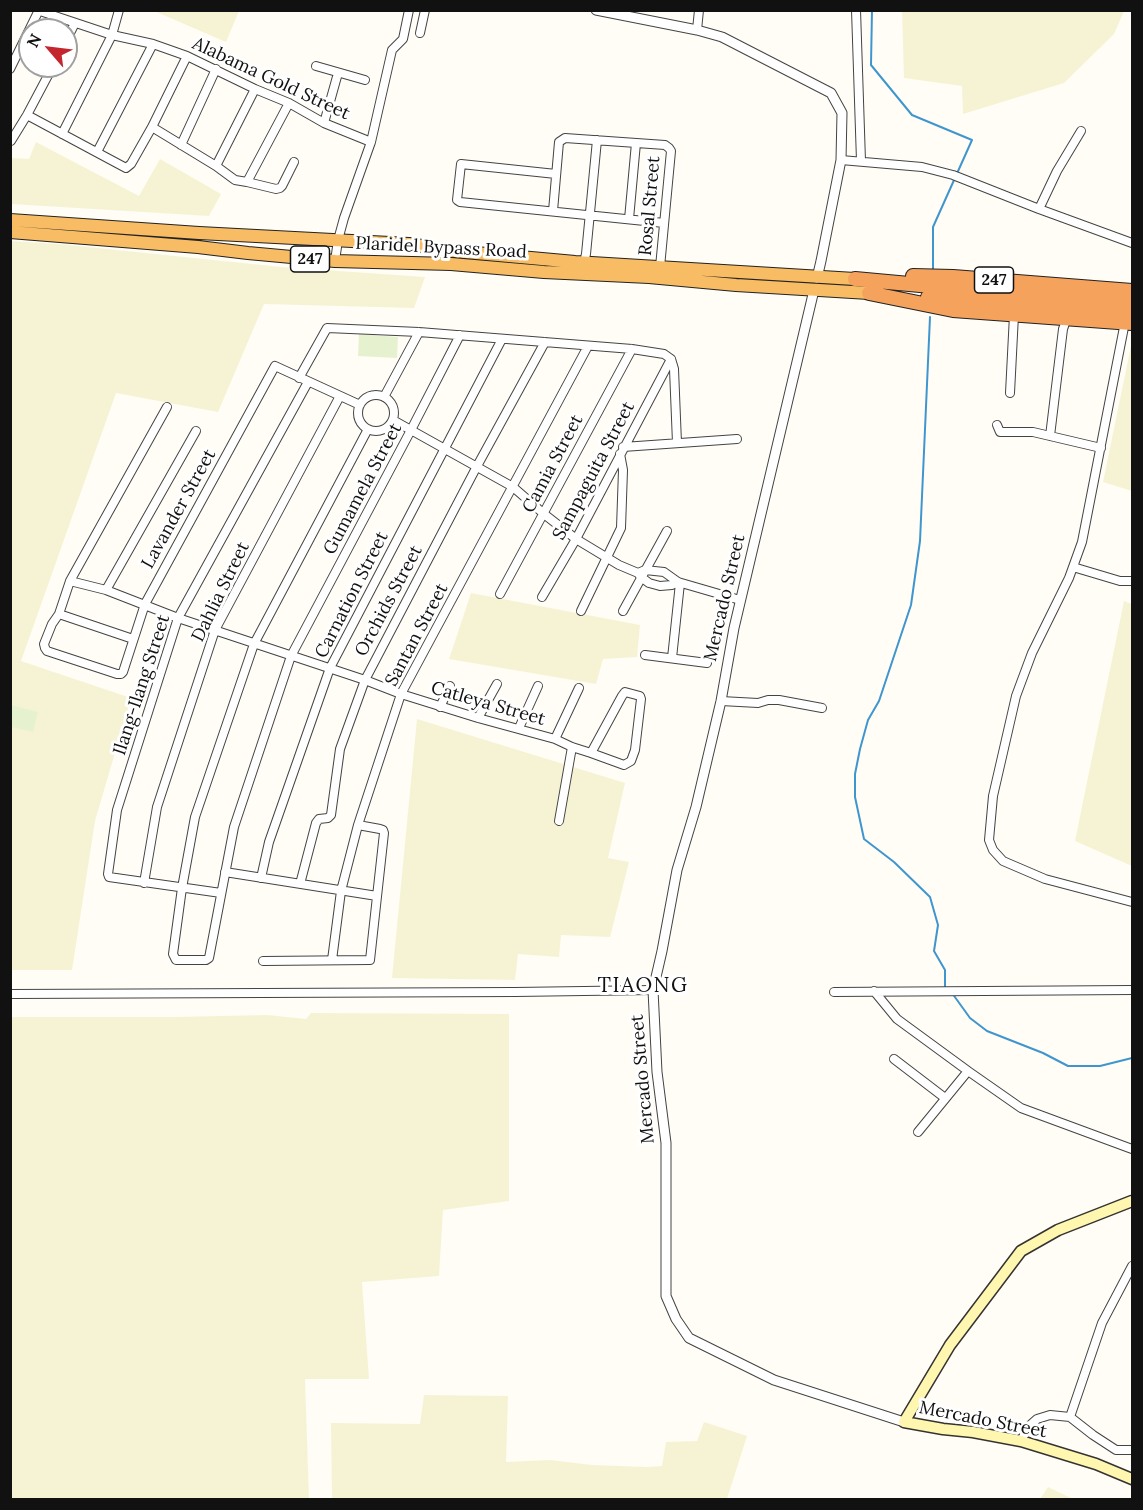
<!DOCTYPE html>
<style>
body{margin:0}
#map{position:relative;width:1143px;height:1510px;overflow:hidden;background:#fffdf5;font-family:Lora,serif}
canvas{display:block}
.frame{position:absolute;inset:0;border:12px solid #111;pointer-events:none}
.north{position:absolute;left:18px;top:18px;width:60px;height:60px;box-sizing:border-box;background:#fff;border:2px solid #a0a0a0;border-radius:50%;rotate:298deg;font-size:16px;font-weight:700;line-height:24px;text-align:center;color:#111}
.north::after{content:'';display:block;margin:auto;width:21px;height:27px;background:#c4262e;clip-path:polygon(50% 0,100% 100%,50% 72%,0 100%)}
</style>
<div id="map">
<canvas width="1143" height="1510"></canvas>
<div class="frame"></div>
<div class="north">N</div>
</div>
<script>
const c = document.querySelector('canvas').getContext('2d');
c.lineJoin = 'round';
function fill(path, color) {
  c.fillStyle = color;
  c.fill(path, 'evenodd');
}
function poly(rows) {
  const path = new Path2D();
  for (const r of rows) {
    if (r.length === 3) {
      path.moveTo(r[0] + r[2], r[1]);
      path.arc(r[0], r[1], r[2], 0, 2 * Math.PI);
      continue;
    }
    path.moveTo(r[0], r[1]);
    for (let i = 2; i < r.length; i += 2) path.lineTo(r[i], r[i + 1]);
  }
  return path;
}
function trace(path, color, width, dash) {
  c.strokeStyle = color;
  c.lineWidth = width;
  c.lineCap = dash ? 'butt' : 'round';
  c.setLineDash(dash || []);
  c.stroke(path);
}
function write(font, color, halo, rows, align = 'center') {
  c.font = font + ' Lora,serif';
  c.lineWidth = 6;
  c.setLineDash([]);
  c.textBaseline = 'middle';
  c.strokeStyle = halo;
  c.fillStyle = color;
  for (const [text, x, y, turn = 0] of rows) {
    c.save();
    c.translate(x, y);
    c.rotate((+turn || 0) * Math.PI / 180);
    c.textAlign = isNaN(turn) ? turn : align;
    if (halo) c.strokeText(text, 0, 0);
    c.fillText(text, 0, 0);
    c.restore();
  }
}
const farmland = poly([
 [154,11,239,10,239,11,226,42],
 [902,11,902,10,1124,11,1114,34,1064,83,963,114,962,86,904,78],
 [36,142,139,196,160,159,221,194,209,216,11,204,11,158,29,159],
 [10,241,59,244,281,267,425,277,414,308,264,304,218,412,116,393,21,661,131,698,95,821,72,970,11,970],
 [1132,341,1132,491,1103,482],
 [471,593,640,625,637,657,603,659,596,684,449,659],
 [1124,601,1132,604,1132,866,1075,841],
 [417,719,625,783,608,858,629,862,610,937,561,935,559,957,518,954,515,980,392,978],
 [311,1013,509,1014,509,1201,443,1210,439,1276,362,1282,369,1379,305,1379,309,1499,11,1499,11,1017,175,1017,267,1015,306,1019],
 [424,1395,508,1396,506,1462,550,1460,592,1465,647,1467,662,1466,666,1442,697,1441,704,1422,747,1436,727,1499,332,1499,331,1423,420,1424],
 [1048,1487,1073,1499,1040,1499]
]);
const pitch = poly([
 [359,334,398,337,397,358,358,356],
 [11,705,38,712,33,732,11,727]
]);
const stream = poly([
 [872,10,871,65,912,115,972,140,933,227,933,272],
 [930,317,920,541,911,605,879,701,868,720,860,749,855,774,855,797,864,839,894,862,930,897,938,925,934,951,945,970,945,989],
 [952,993,970,1018,987,1031,1043,1053,1068,1066,1100,1066,1132,1058]
]);
const minor = poly([
 [37,10,112,35,153,44,187,56,255,89,289,103,324,123,371,142,344,218,338,240,335,261],
 [856,10,861,161],
 [697,30,699,10],
 [420,33,425,10],
 [66,41,75,23],
 [316,66,365,80],
 [10,69,39,10],
 [27,115,126,168,131,164,152,127,187,56],
 [324,123,338,73],
 [152,127,216,166,235,180,247,182,276,189,280,188,282,186,294,162],
 [62,134,112,35,119,10],
 [11,141,27,115,53,66],
 [371,142,392,50,403,39,409,10],
 [181,145,216,69],
 [97,152,153,44],
 [841,160,922,167,953,175,1039,209,1132,243],
 [216,166,255,89],
 [556,174,461,164,457,200,460,202,664,223],
 [247,182,289,103],
 [1039,209,1057,171,1081,131],
 [553,211,559,142,565,138,665,145,669,148,671,151,660,267],
 [629,219,636,143],
 [584,262,586,254,597,140],
 [1125,322,1082,542,1069,578,1032,653,1016,696,993,796,989,840,993,850,1003,861,1045,879,1132,902],
 [671,359,674,369,677,443],
 [299,378,327,328,419,332,632,349,664,354,671,359],
 [1010,393,1014,315],
 [376,413,18],
 [384,397,419,332],
 [167,407,70,581,59,614,52,624,44,644,45,648,47,651,117,674,121,674,123,672,145,604,275,366,360,405],
 [393,420,513,487,544,514,576,539,619,565,638,573,641,577,649,583,660,586,672,585,678,582],
 [997,425,1000,432,1033,432,1101,448],
 [368,429,254,644,195,817,182,888,173,954,176,960,206,960,209,958,234,827,291,656,411,430,460,335],
 [1050,436,1063,329,1067,318],
 [623,447,737,439],
 [1073,567,1120,581,1132,581],
 [638,573,645,570,664,572,678,582,740,600],
 [70,581,106,590,178,618,365,680,401,694,478,718,555,739,572,747,591,753,624,765,631,761,635,750,641,699,640,696,625,692,622,696,591,753],
 [106,590,196,431],
 [500,594,632,349],
 [542,597,576,539,671,359],
 [581,611,621,528,623,470,620,454],
 [623,611,667,531],
 [59,614,133,639],
 [645,655,707,663],
 [672,658,680,583],
 [721,701,758,703,768,700,779,700,822,708],
 [440,707,450,686],
 [478,718,497,684],
 [519,728,538,686],
 [555,739,579,688],
 [559,821,572,747],
 [225,872,377,896],
 [261,878,269,842,330,668,502,339],
 [144,883,157,807,215,630,340,396],
 [300,884,316,823,319,819,328,818,331,815,340,749,365,680,476,468,545,342],
 [221,893,109,877,108,874,117,810,178,618,308,382],
 [332,960,341,891,358,825,401,694,588,346],
 [263,961,370,960,384,833,383,830,380,829,358,825],
 [874,991,897,1019,968,1071,1021,1108,1132,1149],
 [834,992,1132,990],
 [10,994,515,992,653,990],
 [894,1059,945,1098],
 [918,1132,968,1071],
 [1070,1417,1102,1323,1132,1266],
 [1021,1441,1028,1427,1037,1419,1050,1415,1070,1417,1093,1435,1116,1450,1132,1450]
]);
const tertiary = poly([
 [596,10,697,30,722,37,831,93,842,113,841,160,821,261,817,278],
 [814,290,734,628,721,701,696,807,677,870,662,951,653,990,657,1072,666,1143,666,1296,676,1319,689,1338,774,1380,904,1422]
]);
const secondary = poly([
 [1132,1201,1058,1230,1021,1251,950,1345,904,1422,943,1429,973,1432,1021,1441,1096,1464,1132,1479]
]);
const trunk = poly([
 [10,220,199,233,409,244,454,251,575,262,855,279],
 [10,232,198,247,248,253,335,261,451,264,544,272,649,277,736,285,869,293]
]);
const motorway = poly([
 [913,276,953,277,1132,291],
 [855,279,996,292,1132,302],
 [869,293,953,310,1132,323],
 [928,297,1132,313]
]);
const shields = [
 [310,259,39],
 [994,280,39]
];
const shieldNames = [
 ["247",310,259],
 ["247",994,280]
];
const streetNames = [
 ["Alabama Gold Street",271,79,25],
 ["Rosal Street",650,206,-85],
 ["Plaridel Bypass Road",441,248,3],
 ["Camia Street",553,464,-62],
 ["Sampaguita Street",594,471,-62],
 ["Gumamela Street",363,489,-62],
 ["Lavander Street",179,509,-61],
 ["Dahlia Street",221,592,-64],
 ["Carnation Street",352,595,-63],
 ["Mercado Street",725,598,-77],
 ["Orchids Street",389,601,-62],
 ["Santan Street",417,635,-62],
 ["Ilang-Ilang Street",142,685,-72],
 ["Catleya Street",488,704,16],
 ["Mercado Street",643,1079,-95],
 ["Mercado Street",983,1420,11]
];
const quarterNames = [
 ["TIAONG",643,986]
];
fill(farmland, '#f6f3d4');
fill(pitch, '#e6f2cf');
trace(stream, '#3f96cf', 2);
trace(minor, '#444', 10);
trace(tertiary, '#444', 11);
trace(secondary, '#333', 13);
trace(trunk, '#222', 14);
trace(motorway, '#222', 16);
trace(minor, '#fff', 8);
trace(tertiary, '#fff', 9);
trace(secondary, '#fff6b0', 10);
trace(trunk, '#f7bc64', 12);
trace(motorway, '#f5a25d', 14);
for (const [x, y, w] of shields) {
  const box = new Path2D();
  box.roundRect(x - w / 2, y - 13, w, 26, 4.5);
  c.fillStyle = '#fff';
  c.fill(box);
  trace(box, '#111', 1.5);
}
write('bold 16px', '#111', null, shieldNames);
write('18px', '#111', '#fff', streetNames);
c.letterSpacing = '1.5px';
write('21px', '#111', '#fff', quarterNames);
c.letterSpacing = '0px';
</script>
